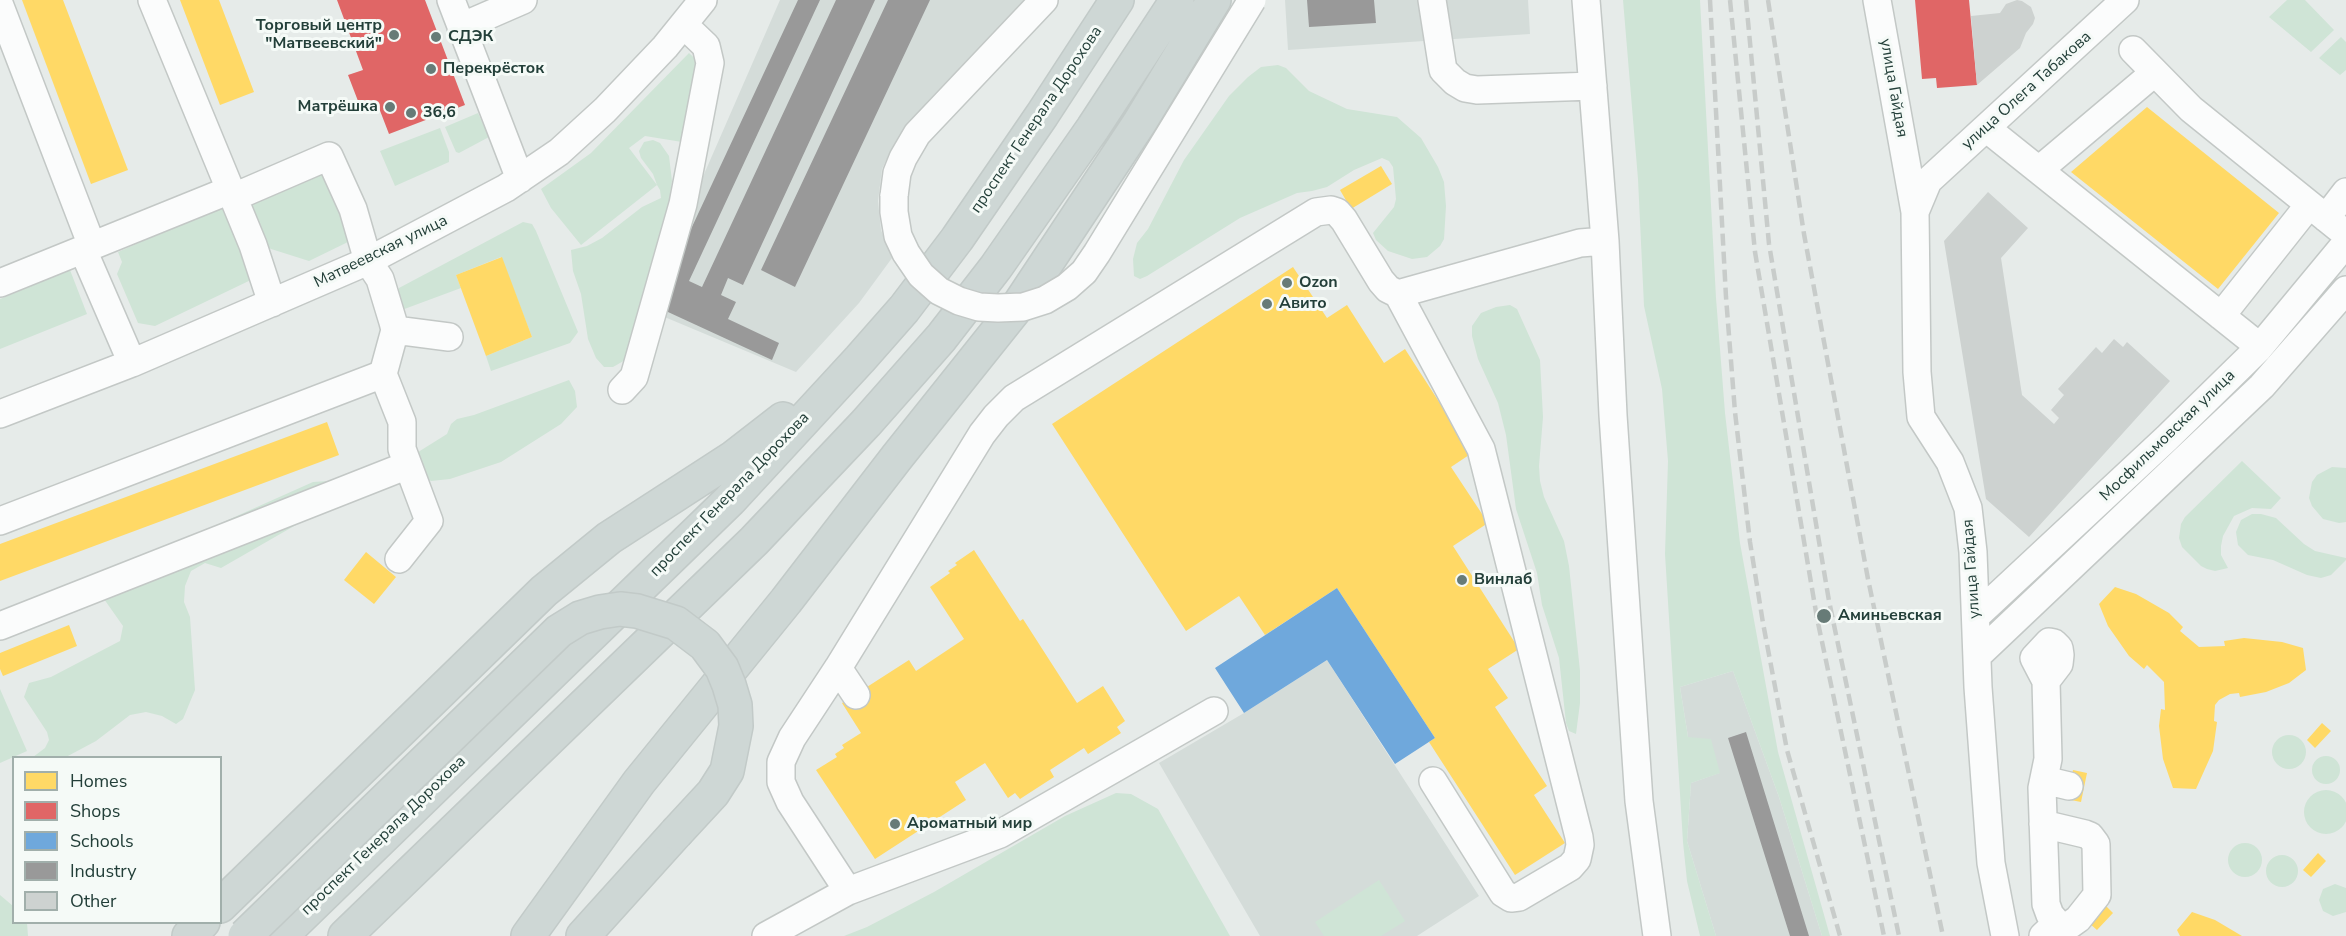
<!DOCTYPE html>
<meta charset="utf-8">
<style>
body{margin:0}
#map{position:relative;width:2346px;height:936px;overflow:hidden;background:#e6ebe9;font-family:"Nunito Sans",sans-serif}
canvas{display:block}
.legend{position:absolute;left:12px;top:756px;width:210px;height:168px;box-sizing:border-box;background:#f5faf7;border:2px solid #a1afab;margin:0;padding:8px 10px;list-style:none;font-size:18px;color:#233f39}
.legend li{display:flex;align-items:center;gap:12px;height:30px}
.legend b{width:30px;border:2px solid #a1afab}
</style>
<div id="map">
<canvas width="2346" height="936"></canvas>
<ul class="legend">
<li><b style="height:16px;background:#ffd966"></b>Homes</li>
<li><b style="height:16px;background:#e06666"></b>Shops</li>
<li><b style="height:16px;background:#6fa8dc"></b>Schools</li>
<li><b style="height:16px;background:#999"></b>Industry</li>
<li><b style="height:16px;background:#cdd2d0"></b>Other</li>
</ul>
</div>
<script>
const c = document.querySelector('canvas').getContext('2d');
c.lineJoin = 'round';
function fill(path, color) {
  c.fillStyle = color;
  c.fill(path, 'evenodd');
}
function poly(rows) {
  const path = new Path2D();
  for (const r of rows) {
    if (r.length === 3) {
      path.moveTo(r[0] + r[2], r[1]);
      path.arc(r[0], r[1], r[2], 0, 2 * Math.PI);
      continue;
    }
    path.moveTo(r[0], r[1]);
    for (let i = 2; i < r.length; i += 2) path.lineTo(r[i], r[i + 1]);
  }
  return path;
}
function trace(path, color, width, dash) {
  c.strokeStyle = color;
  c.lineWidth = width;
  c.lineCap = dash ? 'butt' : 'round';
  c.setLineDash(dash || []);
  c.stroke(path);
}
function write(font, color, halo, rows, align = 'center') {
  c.font = font + ' "Nunito Sans",sans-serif';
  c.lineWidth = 6;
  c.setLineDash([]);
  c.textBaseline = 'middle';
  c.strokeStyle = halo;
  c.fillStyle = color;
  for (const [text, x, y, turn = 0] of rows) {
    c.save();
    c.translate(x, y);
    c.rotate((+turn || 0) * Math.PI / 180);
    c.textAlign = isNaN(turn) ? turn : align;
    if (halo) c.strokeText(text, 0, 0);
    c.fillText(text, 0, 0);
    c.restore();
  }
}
const built = poly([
 [780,0,1025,0,928,101,890,152,882,169,878,201,881,230,892,258,859,303,796,372,655,313,657,282],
 [1285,0,1528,0,1530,34,1288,50],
 [1327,660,1479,896,1417,936,1260,936,1159,763,1244,713],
 [1733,671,1779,797,1822,936,1716,936,1687,841,1691,783,1719,773,1688,737,1680,687]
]);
const green = poly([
 [1623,0,1700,0,1716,298,1725,413,1740,543,1778,752,1830,936,1822,936,1779,797,1733,671,1680,687,1688,737,1711,739,1720,773,1691,783,1687,841,1716,936,1700,936,1687,881,1683,842,1665,554,1668,461,1662,389,1644,306,1638,179],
 [2287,0,2305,0,2334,30,2311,52,2269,17],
 [2341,37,2346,42,2346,70,2340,75,2319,58],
 [689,53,702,65,682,142,645,136,629,148,657,185,653,174,641,158,639,151,644,142,653,140,660,143,669,156,672,181,668,208,627,359,613,367,604,367,596,358,588,339,581,294,573,271,571,250,587,246,602,238,642,207,661,198,660,190,657,185,581,245,551,208,541,189,591,153],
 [1278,65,1286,68,1309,91,1347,109,1397,117,1421,138,1438,167,1444,182,1446,206,1444,239,1440,246,1427,257,1412,259,1388,251,1376,240,1373,233,1394,207,1396,199,1393,167,1389,161,1382,158,1354,170,1327,187,1312,191,1297,193,1240,218,1147,276,1140,279,1134,276,1133,259,1137,243,1148,229,1184,160,1229,96,1248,77,1261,67],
 [478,113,489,137,459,153,456,152,445,127],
 [440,128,449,152,449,162,395,186,380,151],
 [313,164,329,173,350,241,309,261,268,248,241,194],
 [209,199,233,215,255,278,155,326,138,323,117,274,122,262,118,252,179,225],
 [523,222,532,224,536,231,578,332,570,343,491,371,486,356,532,337,501,257,456,275,461,288,399,311,396,297,399,288],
 [70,270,87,314,0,349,0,299],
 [1510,305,1517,309,1540,360,1543,417,1539,466,1540,481,1544,497,1564,541,1569,566,1580,671,1580,703,1576,734,1569,731,1566,723,1559,658,1542,605,1537,573,1516,509,1506,435,1498,403,1478,359,1472,336,1472,326,1481,313,1496,307],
 [569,380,575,391,577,407,561,424,501,462,450,479,431,481,420,474,415,454,447,434,451,424,457,419,474,415],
 [2242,461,2281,498,2271,509,2252,508,2234,516,2223,536,2221,546,2221,555,2228,568,2215,571,2207,569,2201,566,2182,547,2179,538,2181,524,2185,517],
 [2332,467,2346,468,2346,522,2339,523,2323,519,2312,506,2309,498,2312,482,2317,475],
 [328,481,335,486,315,514,221,568,205,563,191,571,185,586,184,602,190,617,195,690,183,719,176,724,162,716,146,712,130,715,96,741,66,757,33,757,45,748,49,740,47,732,24,697,29,683,51,677,120,641,123,626,104,599,183,540,313,482],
 [2252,514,2261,514,2276,518,2304,544,2315,551,2346,558,2346,560,2331,575,2321,578,2307,575,2273,560,2248,555,2238,545,2236,532,2241,520],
 [0,689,27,751,0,763],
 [2289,752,17],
 [2326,770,14],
 [2326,812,22],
 [1116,793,1131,794,1158,809,1230,936,844,936,867,927,934,892,1065,816],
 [2245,860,17],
 [2282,871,16],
 [1379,880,1405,921,1381,936,1324,936,1315,922],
 [2335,884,2346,888,2346,912,2333,916,2323,911,2319,900,2323,889],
 [0,895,13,906,14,922,27,923,28,936,0,936]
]);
const homes = poly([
 [22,0,63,0,128,170,91,184],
 [180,0,219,0,254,92,220,105],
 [2147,107,2279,213,2218,289,2071,172],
 [1381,166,1392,184,1351,209,1340,190],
 [502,257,532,337,486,356,456,275],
 [1293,267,1327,318,1347,305,1384,363,1405,349,1472,453,1451,467,1488,523,1453,546,1519,649,1488,669,1508,698,1495,707,1547,786,1534,795,1565,843,1515,875,1429,742,1435,738,1337,588,1265,635,1239,596,1186,631,1052,424],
 [327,422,339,455,0,581,0,544],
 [974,550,1020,621,1023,619,1077,703,1103,686,1125,721,1117,727,1121,733,1088,754,1084,748,1050,770,1054,777,1020,799,1015,793,1008,798,985,763,955,782,966,800,875,859,816,770,837,757,835,754,844,748,842,745,861,733,842,703,909,660,916,671,964,639,930,587,950,573,948,571,957,565,955,563],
 [366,552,396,577,374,604,344,580],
 [2115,587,2136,594,2169,613,2183,627,2180,631,2199,647,2225,646,2224,641,2244,638,2282,642,2303,648,2306,670,2289,683,2266,692,2240,697,2239,693,2230,694,2219,700,2215,705,2214,721,2217,722,2213,751,2196,789,2173,788,2163,759,2159,726,2161,709,2165,710,2164,682,2147,665,2144,669,2129,656,2108,626,2099,604],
 [69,625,77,646,3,676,0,669,0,653],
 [2322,723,2331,731,2315,748,2307,740],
 [2073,770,2087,773,2081,802,2066,799],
 [2318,853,2326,861,2311,877,2303,870],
 [2105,905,2113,913,2097,930,2089,923],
 [2192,912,2215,920,2242,936,2180,936,2177,930]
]);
const shops = poly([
 [337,0,425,0,465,105,389,134,379,108,363,114,348,75,363,70],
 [1915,0,1969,0,1977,85,1937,88,1936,78,1922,79]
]);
const schools = poly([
 [1337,588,1435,738,1395,764,1327,660,1244,713,1215,668]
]);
const industry = poly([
 [798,0,820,0,689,281,702,287,836,0,875,0,743,285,728,278,721,295,736,302,728,319,779,343,772,360,655,306],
 [888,0,930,0,795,287,761,270],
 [1307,0,1374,0,1376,23,1309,27],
 [1746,732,1809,936,1790,936,1728,738]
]);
const building = poly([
 [2017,0,2022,1,2031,7,2035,18,2033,24,2026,33,2020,48,1977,85,1971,16,2000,13,2006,4],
 [1988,192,2028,228,2001,258,2022,395,2054,424,2059,418,2051,410,2064,395,2058,389,2096,347,2102,353,2114,339,2123,347,2127,342,2170,381,2029,537,1986,499,1944,241]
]);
const minor = poly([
 [152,0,253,245,272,303],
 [451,0,520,179],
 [1432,0,1443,70,1455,82,1465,88,1477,90,1593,86],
 [1586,0,1605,241,1613,415,1639,801,1657,936],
 [1877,0,1915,212],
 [0,6,92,246],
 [461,27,523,0],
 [2133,50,2191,109,2346,234],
 [1986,128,2250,339,2259,348],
 [2039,170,2154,73],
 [894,196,897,173,903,158,917,134,1044,0],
 [2326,218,2346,192],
 [83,250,132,363],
 [0,283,230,190,241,194,329,156,353,209,368,261,380,279,393,322,395,330,383,374,402,422,402,449,408,465,0,626],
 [1398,294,1580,243,1605,241],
 [2221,316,2309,205],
 [395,330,449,337],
 [622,390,634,377,683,204,710,63,706,46,684,25],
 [0,414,132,363,368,261,506,188,559,152,605,110,665,47,703,0],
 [0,521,383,374],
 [399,559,429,521,408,465],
 [1976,616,2167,438,2259,348,2346,243],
 [1977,656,2262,386,2346,290],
 [838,668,856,695],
 [1214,711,1000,834,848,891,790,802,781,782,781,762,792,738,838,668,982,434,996,416,1014,398,1316,212,1331,210,1337,212,1344,220,1381,281,1388,289,1398,294,1481,449,1579,837,1580,845,1577,859,1570,867,1519,897,1511,898,1503,893,1433,781],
 [2044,780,2069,786],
 [2043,824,2085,834,2090,836,2096,844,2097,895,2078,919,2068,926,2063,927,2057,923],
 [766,936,848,891],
 [2005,936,1991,863,1978,687,1973,552,1968,508,1950,462,1921,417,1917,372,1915,212,1928,181,2125,0],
 [2043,936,2057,923,2050,915,2046,904,2042,788,2048,759,2046,681,2034,658,2049,642,2054,643,2059,648,2060,655,2059,664,2046,681]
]);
const major = poly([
 [220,906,544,591,609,538,734,457,783,419],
 [189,936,203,922],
 [281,936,730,500,860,359,904,309,957,239,1042,115,1117,0],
 [345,936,754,541,866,423,941,338,996,267,1093,128,1177,0],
 [528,936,639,782,786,601,897,457,1020,303,1140,122,1214,0],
 [583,936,676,833]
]);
const rail = poly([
 [1710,0,1726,297,1735,412,1750,542,1763,623,1787,750,1840,936],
 [1730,0,1755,252,1817,618,1884,936],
 [1746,0,1769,244,1829,601,1899,936],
 [1768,0,1804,234,1868,579,1943,936]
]);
const minorBridge = poly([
 [894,196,894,212,898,236,906,253,921,275,939,291,959,301,979,307,998,308,1023,307,1045,300,1067,287,1084,272,1097,253,1252,0]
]);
const majorBridge = poly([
 [245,936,559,631,580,618,600,612,620,609,637,611,676,623,705,645,722,668,729,685,735,705,736,726,727,771,713,793,676,833]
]);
const markers = [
 [394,35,6,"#677b77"],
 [436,37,6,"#677b77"],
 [431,69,6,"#677b77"],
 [390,107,6,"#677b77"],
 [411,113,6,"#677b77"],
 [1287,283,6,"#677b77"],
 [1267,304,6,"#677b77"],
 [1462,580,6,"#677b77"],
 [1824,616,8,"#677b77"],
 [895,824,6,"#677b77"]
];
const poiNames = [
 ["Торговый центр",382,26,"right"],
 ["\"Матвеевский\"",382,44,"right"],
 ["СДЭК",448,37],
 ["Перекрёсток",443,69],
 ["Матрёшка",378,107,"right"],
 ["36,6",423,113],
 ["Ozon",1299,283],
 ["Авито",1279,304],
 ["Винлаб",1474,580],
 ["Аминьевская",1838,616],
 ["Ароматный мир",907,824]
];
const streetNames = [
 ["улица Гайдая",1893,88,80],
 ["улица Олега Табакова",2027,91,-42],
 ["проспект Генерала Дорохова",1037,120,-56],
 ["Матвеевская улица",381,252,-26],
 ["Мосфильмовская улица",2168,436,-44],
 ["проспект Генерала Дорохова",730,495,-46],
 ["улица Гайдая",1972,569,-94],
 ["проспект Генерала Дорохова",384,836,-44]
];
fill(built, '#d4dcd9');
fill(green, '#cfe4d6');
fill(homes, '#ffd966');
fill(shops, '#e06666');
fill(schools, '#6fa8dc');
fill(industry, '#999');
fill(building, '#cdd2d0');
trace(minor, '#c3c8c6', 30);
trace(major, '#c2cac8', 36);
trace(minor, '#fbfcfc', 27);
trace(major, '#ced7d5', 33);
trace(rail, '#c8ccca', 4.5, [12, 6]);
trace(minorBridge, '#c3c8c6', 30, []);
trace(majorBridge, '#c2cac8', 36, []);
trace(minorBridge, '#fbfcfc', 27);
trace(majorBridge, '#ced7d5', 33);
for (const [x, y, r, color] of markers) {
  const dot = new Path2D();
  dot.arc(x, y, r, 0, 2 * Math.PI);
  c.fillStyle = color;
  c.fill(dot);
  trace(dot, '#f5faf7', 2);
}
write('bold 16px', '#233f39', '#f5faf7', poiNames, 'left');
write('16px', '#233f39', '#f5faf7', streetNames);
</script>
